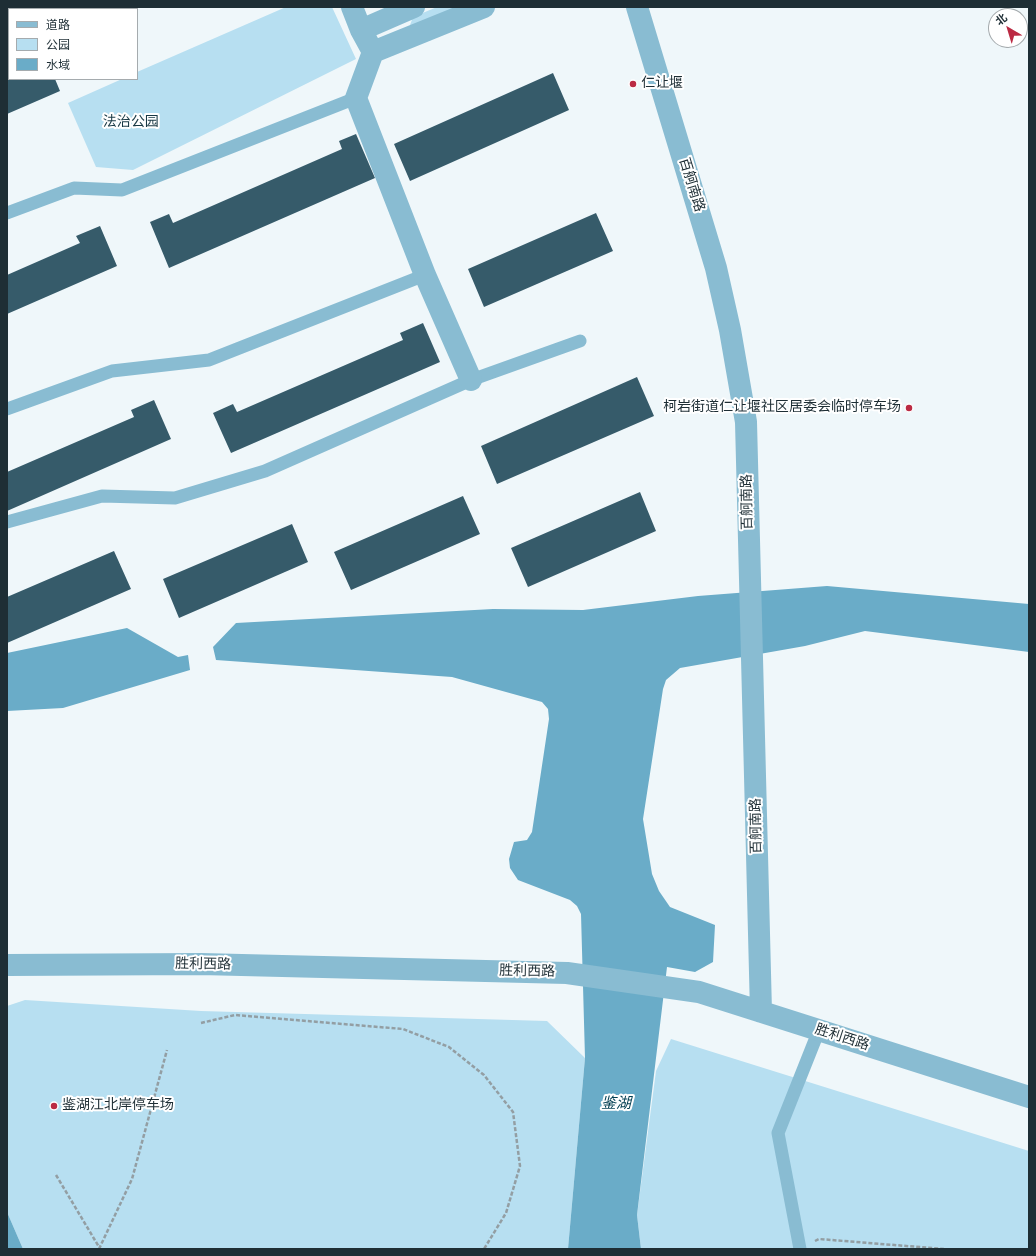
<!DOCTYPE html>
<meta charset="utf-8">
<style>
body{margin:0}
#map{position:relative;width:1036px;height:1256px;overflow:hidden;background:#eff7fa;font-family:Jost,"Noto Sans SC",sans-serif}
canvas{display:block}
.frame{position:absolute;inset:0;border:8px solid #1e2e35;pointer-events:none}
.legend{position:absolute;left:8px;top:8px;width:130px;height:72px;box-sizing:border-box;background:#fff;border:1px solid #a5abae;margin:0;padding:5px 7px;list-style:none;font-size:12px;color:#1e2e35}
.legend li{display:flex;align-items:center;gap:8px;height:20px}
.legend b{width:20px;border:1px solid #a5abae}
.north{position:absolute;left:988px;top:8px;width:40px;height:40px;box-sizing:border-box;background:#fff;border:1px solid #a5abae;border-radius:50%;rotate:322deg;font-size:11px;font-weight:700;line-height:16px;text-align:center;color:#1e2e35}
.north::after{content:'';display:block;margin:auto;width:14px;height:18px;background:#bb2a43;clip-path:polygon(50% 0,100% 100%,50% 72%,0 100%)}
</style>
<div id="map">
<canvas width="1036" height="1256"></canvas>
<div class="frame"></div>
<ul class="legend">
<li><b style="height:5px;background:#89bcd2"></b>道路</li>
<li><b style="height:11px;background:#b7dff1"></b>公园</li>
<li><b style="height:11px;background:#6aacc8"></b>水域</li>
</ul>
<div class="north">北</div>
</div>
<script>
const c = document.querySelector('canvas').getContext('2d');
c.lineJoin = 'round';
function fill(path, color) {
  c.fillStyle = color;
  c.fill(path, 'evenodd');
}
function poly(rows) {
  const path = new Path2D();
  for (const r of rows) {
    path.moveTo(r[0], r[1]);
    for (let i = 2; i < r.length; i += 2) path.lineTo(r[i], r[i + 1]);
  }
  return path;
}
function trace(path, color, width, dash) {
  c.strokeStyle = color;
  c.lineWidth = width;
  c.lineCap = dash ? 'butt' : 'round';
  c.setLineDash(dash || []);
  c.stroke(path);
}
function write(font, color, halo, rows, align = 'center') {
  c.font = font + ' Jost,"Noto Sans SC",sans-serif';
  c.lineWidth = 4;
  c.setLineDash([]);
  c.textBaseline = 'middle';
  c.strokeStyle = halo;
  c.fillStyle = color;
  for (const [text, x, y, turn = 0] of rows) {
    c.save();
    c.translate(x, y);
    c.rotate((+turn || 0) * Math.PI / 180);
    c.textAlign = isNaN(turn) ? turn : align;
    if (halo) c.strokeText(text, 0, 0);
    c.fillText(text, 0, 0);
    c.restore();
  }
}
const green = poly([
 [286,7,332,7,356,59,133,170,96,167,68,103,122,79,137,79,137,72],
 [437,7,466,7,418,29,410,25,413,17],
 [25,1000,201,1011,547,1021,585,1058,568,1249,23,1249,7,1212,7,1006],
 [671,1039,1029,1151,1029,1249,641,1249,637,1215,656,1071]
]);
const water = poly([
 [827,586,1029,604,1029,652,865,631,805,646,680,668,666,680,663,689,643,819,652,874,659,891,670,907,715,925,713,962,695,972,667,967,637,1215,641,1249,568,1249,585,1058,581,914,577,906,570,900,518,880,510,868,509,859,514,842,527,840,532,832,549,719,548,709,542,702,452,677,216,660,213,647,236,623,493,609,583,610,698,596],
 [127,628,178,657,188,655,190,670,63,708,7,711,7,653],
 [7,1212,23,1249,7,1249]
]);
const building = poly([
 [553,73,569,110,410,181,394,144],
 [9,74,9,79,55,79,60,91,7,114,7,75],
 [356,134,375,178,169,268,150,222,169,214,173,223,342,149,339,141],
 [596,213,613,251,484,307,468,269],
 [100,226,117,266,7,314,7,275,80,243,76,236],
 [423,323,440,362,231,453,213,413,233,404,237,412,403,340,400,333],
 [637,377,654,416,497,484,481,446],
 [154,400,171,439,7,511,7,472,134,417,131,410],
 [640,492,656,531,528,587,511,548],
 [463,496,480,534,351,590,334,552],
 [292,524,308,562,179,618,163,579],
 [114,551,131,589,7,643,7,597]
]);
const path = poly([
 [201,1023,235,1015,403,1029,449,1047,484,1075,513,1112,520,1166,506,1213,484,1249],
 [56,1175,99,1247],
 [815,1241,819,1239,944,1249],
 [99,1249,132,1179,167,1050]
]);
const service = poly([
 [26,9,31,7],
 [7,17,9,16],
 [7,213,74,188,122,190,356,98],
 [7,409,112,371,209,360,425,275],
 [7,522,102,496,175,498,265,471,471,380,580,341],
 [800,1249,778,1133,819,1030]
]);
const minor = poly([
 [352,7,361,30,373,52,356,98,425,275,471,380],
 [361,30,414,7],
 [373,52,484,7]
]);
const tertiary = poly([
 [637,7,716,268,730,330,746,422,761,1012],
 [7,965,201,964,567,973,699,992,1029,1097]
]);
const markers = [
 [633,84,4,"#bb2a43"],
 [909,408,4,"#bb2a43"],
 [54,1106,4,"#bb2a43"]
];
const poiNames = [
 ["仁让堰",641,84],
 ["柯岩街道仁让堰社区居委会临时停车场",901,408,"right"],
 ["鉴湖江北岸停车场",62,1106]
];
const parkNames = [
 ["法治公园",131,123]
];
const streetNames = [
 ["百舸南路",691,185,73],
 ["百舸南路",748,502,-91],
 ["百舸南路",757,826,-91],
 ["胜利西路",203,965,1],
 ["胜利西路",527,972,1],
 ["胜利西路",842,1038,18]
];
const waterNames = [
 ["鉴湖",616,1104]
];
fill(green, '#b7dff1');
fill(water, '#6aacc8');
fill(building, '#365b6a');
trace(path, '#939ea3', 2.5, [4, 2]);
trace(service, '#89bcd2', 13);
trace(minor, '#89bcd2', 22);
trace(tertiary, '#89bcd2', 22);
for (const [x, y, r, color] of markers) {
  const dot = new Path2D();
  dot.arc(x, y, r, 0, 2 * Math.PI);
  c.fillStyle = color;
  c.fill(dot);
  trace(dot, '#fff', 1.5);
}
write('14px', '#1e2e35', '#fff', poiNames, 'left');
write('14px', '#193945', '#fff', parkNames);
write('14px', '#1e2e35', '#fff', streetNames);
write('italic 15px', '#003d51', '#fff', waterNames);
</script>
